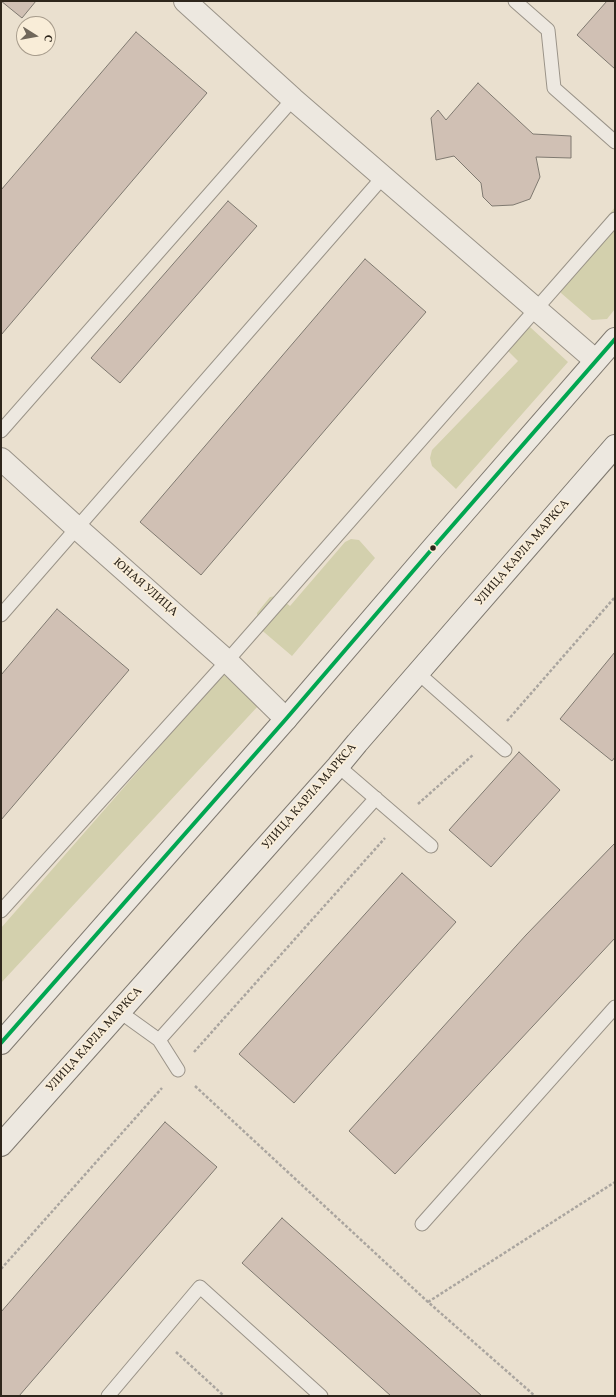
<!DOCTYPE html>
<meta charset="utf-8">
<style>
body{margin:0}
#map{position:relative;width:616px;height:1397px;overflow:hidden;background:#eae0cf;font-family:Vollkorn,serif}
canvas{display:block}
.frame{position:absolute;inset:0;border:2px solid #2e261c;pointer-events:none}
.north{position:absolute;left:16px;top:16px;width:40px;height:40px;box-sizing:border-box;background:#f9edd8;border:1px solid #a89d8d;border-radius:50%;rotate:101deg;font-size:11px;font-weight:700;line-height:16px;text-align:center;color:#2e261c}
.north::after{content:'';display:block;margin:auto;width:14px;height:18px;background:#70675b;clip-path:polygon(50% 0,100% 100%,50% 72%,0 100%)}
</style>
<div id="map">
<canvas width="616" height="1397"></canvas>
<div class="frame"></div>
<div class="north">С</div>
</div>
<script>
const c = document.querySelector('canvas').getContext('2d');
c.lineJoin = 'round';
function fill(path, color) {
  c.fillStyle = color;
  c.fill(path, 'evenodd');
}
function poly(rows) {
  const path = new Path2D();
  for (const r of rows) {
    path.moveTo(r[0], r[1]);
    for (let i = 2; i < r.length; i += 2) path.lineTo(r[i], r[i + 1]);
  }
  return path;
}
function trace(path, color, width, dash) {
  c.strokeStyle = color;
  c.lineWidth = width;
  c.lineCap = dash ? 'butt' : 'round';
  c.setLineDash(dash || []);
  c.stroke(path);
}
function write(font, color, halo, rows, align = 'center') {
  c.font = font + ' Vollkorn,serif';
  c.lineWidth = 3.5;
  c.setLineDash([]);
  c.textBaseline = 'middle';
  c.strokeStyle = halo;
  c.fillStyle = color;
  for (const [text, x, y, turn = 0] of rows) {
    c.save();
    c.translate(x, y);
    c.rotate((+turn || 0) * Math.PI / 180);
    c.textAlign = isNaN(turn) ? turn : align;
    if (halo) c.strokeText(text, 0, 0);
    c.fillText(text, 0, 0);
    c.restore();
  }
}
const green = poly([
 [615,207,615,309,607,319,592,320,561,293,557,279],
 [520,324,530,327,568,362,456,489,432,466,430,458,432,450,518,361,501,344],
 [351,539,359,540,375,558,292,656,258,627,257,613,270,597,277,596,290,606,345,542],
 [223,674,259,705,1,983,1,928]
]);
const building = poly([
 [1,1,36,1,22,18,1,1],
 [607,1,615,1,615,69,577,35,607,1],
 [136,32,207,93,1,335,1,190,136,32],
 [478,83,533,134,571,136,571,158,536,157,540,177,530,199,513,205,492,206,483,197,481,183,454,156,436,160,431,118,438,110,446,120,478,83],
 [228,201,257,226,120,383,91,358,228,201],
 [365,259,426,312,201,575,140,522,365,259],
 [57,609,129,670,1,820,1,675,57,609],
 [615,652,615,757,612,761,560,719,615,652],
 [519,752,560,790,491,867,449,830,519,752],
 [615,843,615,938,395,1174,349,1131,526,935,615,843],
 [402,873,456,922,294,1103,239,1054,402,873],
 [165,1122,217,1167,19,1396,1,1396,1,1312,165,1122],
 [282,1218,482,1396,391,1396,242,1263,282,1218]
]);
const path = poly([
 [507,721,615,597],
 [418,804,474,754],
 [194,1052,385,838],
 [195,1086,428,1302,535,1396],
 [1,1269,162,1088],
 [428,1302,615,1182],
 [176,1352,224,1396]
]);
const lane = poly([
 [515,1,548,30,554,88,615,142],
 [1,431,293,99],
 [1,615,383,177],
 [418,673,505,750],
 [338,766,431,846],
 [1,911,227,661,615,219],
 [120,1012,159,1040,178,1070],
 [159,1040,376,798],
 [422,1224,615,1007],
 [108,1396,200,1287,321,1396]
]);
const street = poly([
 [185,1,293,99,595,360],
 [1,459,77,528,227,661,286,719]
]);
const secondary = poly([
 [1,1043,286,719,432,549,615,339],
 [1,1145,338,766,357,743,615,446]
]);
const bus1 = poly([
 [1,1043,286,719,432,549,615,339]
]);
const markers = [
 [433,548,3.5,"#2e261c"]
];
const streetNames = [
 ["УЛИЦА КАРЛА МАРКСА",523,553,-49],
 ["ЮНАЯ УЛИЦА",145,588,41],
 ["УЛИЦА КАРЛА МАРКСА",310,797,-49],
 ["УЛИЦА КАРЛА МАРКСА",95,1040,-48]
];
fill(green, '#d3d0ad');
fill(building, '#d0c0b4');
trace(building, '#7f7970', 1);
trace(lane, '#9a9388', 15);
trace(street, '#9a9388', 24);
trace(secondary, '#7f7970', 24);
trace(path, '#aaa59f', 2.5, [3, 2]);
trace(lane, '#ede8e0', 13);
trace(street, '#ede8e0', 22);
trace(secondary, '#ede8e0', 22);
trace(bus1, '#00a651', 4);
for (const [x, y, r, color] of markers) {
  const dot = new Path2D();
  dot.arc(x, y, r, 0, 2 * Math.PI);
  c.fillStyle = color;
  c.fill(dot);
  trace(dot, '#f9edd8', 1.5);
}
write('12px', '#2e261c', '#f9edd8', streetNames);
</script>
